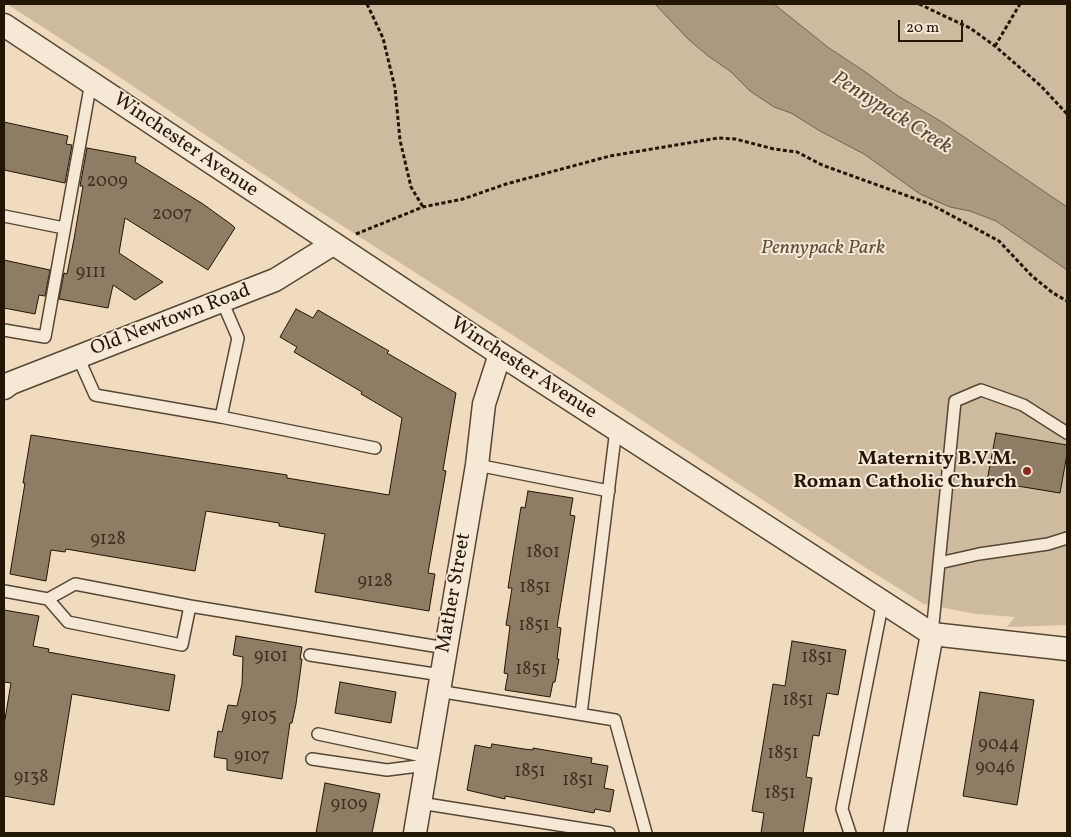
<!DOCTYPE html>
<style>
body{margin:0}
#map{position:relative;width:1071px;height:837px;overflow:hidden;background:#f0dbbe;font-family:Vollkorn,serif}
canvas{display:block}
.frame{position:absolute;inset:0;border:5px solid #231605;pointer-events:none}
.scale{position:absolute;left:898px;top:20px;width:65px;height:22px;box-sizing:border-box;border:2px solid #231605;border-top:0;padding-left:6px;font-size:15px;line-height:18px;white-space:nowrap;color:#231605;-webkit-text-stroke:4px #f5e8d5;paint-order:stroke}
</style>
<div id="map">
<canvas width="1071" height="837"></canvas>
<div class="frame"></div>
<div class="scale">20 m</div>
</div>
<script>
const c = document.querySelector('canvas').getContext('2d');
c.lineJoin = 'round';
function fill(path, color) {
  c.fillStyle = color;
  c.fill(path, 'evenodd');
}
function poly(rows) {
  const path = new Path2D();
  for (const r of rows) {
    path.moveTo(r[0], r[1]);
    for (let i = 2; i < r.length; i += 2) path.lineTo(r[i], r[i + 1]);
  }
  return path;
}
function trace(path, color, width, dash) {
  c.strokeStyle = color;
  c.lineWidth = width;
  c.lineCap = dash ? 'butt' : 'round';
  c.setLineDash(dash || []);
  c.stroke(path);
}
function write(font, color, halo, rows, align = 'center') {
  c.font = font + ' Vollkorn,serif';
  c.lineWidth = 4;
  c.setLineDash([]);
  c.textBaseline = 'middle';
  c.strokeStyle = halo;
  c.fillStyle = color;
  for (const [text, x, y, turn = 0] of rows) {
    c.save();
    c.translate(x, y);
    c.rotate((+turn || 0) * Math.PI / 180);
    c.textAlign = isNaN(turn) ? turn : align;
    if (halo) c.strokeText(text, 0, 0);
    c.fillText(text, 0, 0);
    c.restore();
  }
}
const green = poly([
 [7,4,1067,4,1067,625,1007,627,1015,617,976,614,924,604,866,568,508,332,302,200,109,70]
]);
const water = poly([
 [655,4,774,4,829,48,864,71,898,96,942,122,1067,207,1067,270,996,221,970,211,950,207,920,194,864,154,820,131,791,113,774,107,750,91,730,71,708,56,688,39,655,4]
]);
const building = poly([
 [4,122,68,136,66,144,72,145,65,183,4,170,4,122],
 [87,148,136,157,135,162,203,204,232,225,235,228,208,270,125,218,119,253,163,282,135,300,113,285,108,308,59,299,64,273,67,274,74,239,83,186,80,186,87,148],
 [4,260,50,270,45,296,39,295,35,314,4,308,4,260],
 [296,309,313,318,318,310,389,351,387,353,456,393,443,470,446,471,428,573,435,574,429,611,315,592,325,534,279,526,279,523,206,511,195,571,66,549,65,552,51,550,46,581,10,574,25,483,23,483,31,435,287,475,287,478,389,495,402,418,361,394,362,392,294,352,297,347,280,337,296,309],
 [996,433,1067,445,1067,454,1060,493,987,481,996,433],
 [528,491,573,498,570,515,575,516,557,627,561,628,557,659,559,659,555,682,553,682,550,697,505,690,508,674,504,673,510,626,506,625,512,588,508,588,521,507,525,508,528,491],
 [4,610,39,616,33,646,49,649,48,652,175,675,169,711,72,694,54,805,4,796,4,725,11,683,4,682,4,610],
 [236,636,302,647,300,659,302,659,296,704,292,723,290,723,282,779,227,770,227,759,214,757,218,731,222,732,228,705,237,706,242,684,243,657,233,655,236,636],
 [792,641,846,650,838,695,827,693,819,736,813,735,806,777,812,778,803,833,761,833,764,813,752,811,766,727,773,684,785,686,792,641],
 [340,682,396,692,391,723,335,713,340,682],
 [980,692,1034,700,1017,805,963,796,980,692],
 [492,744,524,749,533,750,533,748,556,752,592,758,591,763,608,766,604,788,614,790,610,812,595,809,594,813,505,796,505,799,467,790,475,745,491,748,492,744],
 [325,783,380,794,372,833,316,833,325,783]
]);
const path = poly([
 [367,4,383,38,395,88,400,140,411,187,423,207],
 [919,4,970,28,995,46,1041,86,1067,114],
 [995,46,1020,4],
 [356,234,423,207,463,199,506,184,610,156,718,138,735,139,774,149,797,152,822,165,930,204,999,241,1032,276,1053,293,1067,301]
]);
const lane = poly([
 [4,216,64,228],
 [222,301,238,338,221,417,375,448],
 [4,330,45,337,91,82],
 [78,357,95,395,221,417],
 [477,465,609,491],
 [939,563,979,554,1048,544,1067,538],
 [4,591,48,599,68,622,182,645,190,606,446,648],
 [48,599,75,584,190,606],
 [932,634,955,401,981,390,1023,405,1067,433],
 [310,655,441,675],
 [438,691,615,720,646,833],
 [581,714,616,429],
 [318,734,427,757],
 [312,759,387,770,426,765],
 [420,803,609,833],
 [850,833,842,809,883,601]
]);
const street = poly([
 [4,25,500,354,932,634,1067,649],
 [4,388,11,383,275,280,333,244],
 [415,833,477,465,484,404,500,354],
 [895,833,932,634]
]);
const markers = [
 [1027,471,5,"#8f2418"]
];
const numberNames = [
 ["2009",107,183],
 ["2007",172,216],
 ["9111",91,274],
 ["9128",108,541],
 ["1801",543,554],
 ["9128",375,583],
 ["1851",535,589],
 ["1851",534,627],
 ["9101",271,658],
 ["1851",817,659],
 ["1851",531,671],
 ["1851",798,702],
 ["9105",259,718],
 ["9044",999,746],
 ["1851",783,755],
 ["9107",252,758],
 ["9046",995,769],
 ["1851",530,773],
 ["9138",31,779],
 ["1851",578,782],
 ["1851",780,795],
 ["9109",349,806]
];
const streetNames = [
 ["Winchester Avenue",185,146,34],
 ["Old Newtown Road",171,321,-21],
 ["Winchester Avenue",523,369,33],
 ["Mather Street",455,593,-80]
];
const parkNames = [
 ["Pennypack Park",823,249]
];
const poiNames = [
 ["Maternity B.V.M.",1017,460],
 ["Roman Catholic Church",1017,483]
];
const waterNames = [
 ["Pennypack Creek",891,114,32]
];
fill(green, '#cdba9f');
fill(water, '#aa987f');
trace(water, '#74644e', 1);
fill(building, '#8e7c65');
trace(building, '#231605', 1);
trace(lane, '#564733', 14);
trace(street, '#564733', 25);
trace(path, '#231605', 3, [4, 2.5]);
trace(lane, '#f5e8d5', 11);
trace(street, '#f5e8d5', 22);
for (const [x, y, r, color] of markers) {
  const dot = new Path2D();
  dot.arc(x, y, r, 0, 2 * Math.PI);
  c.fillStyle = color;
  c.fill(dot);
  trace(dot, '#f5e8d5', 2);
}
write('18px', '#3e301d', null, numberNames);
write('20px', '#231605', '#f5e8d5', streetNames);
write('italic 20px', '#5e4f3b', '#f5e8d5', parkNames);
write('bold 20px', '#231605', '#f5e8d5', poiNames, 'right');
write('italic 21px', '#594a36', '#f5e8d5', waterNames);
</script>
